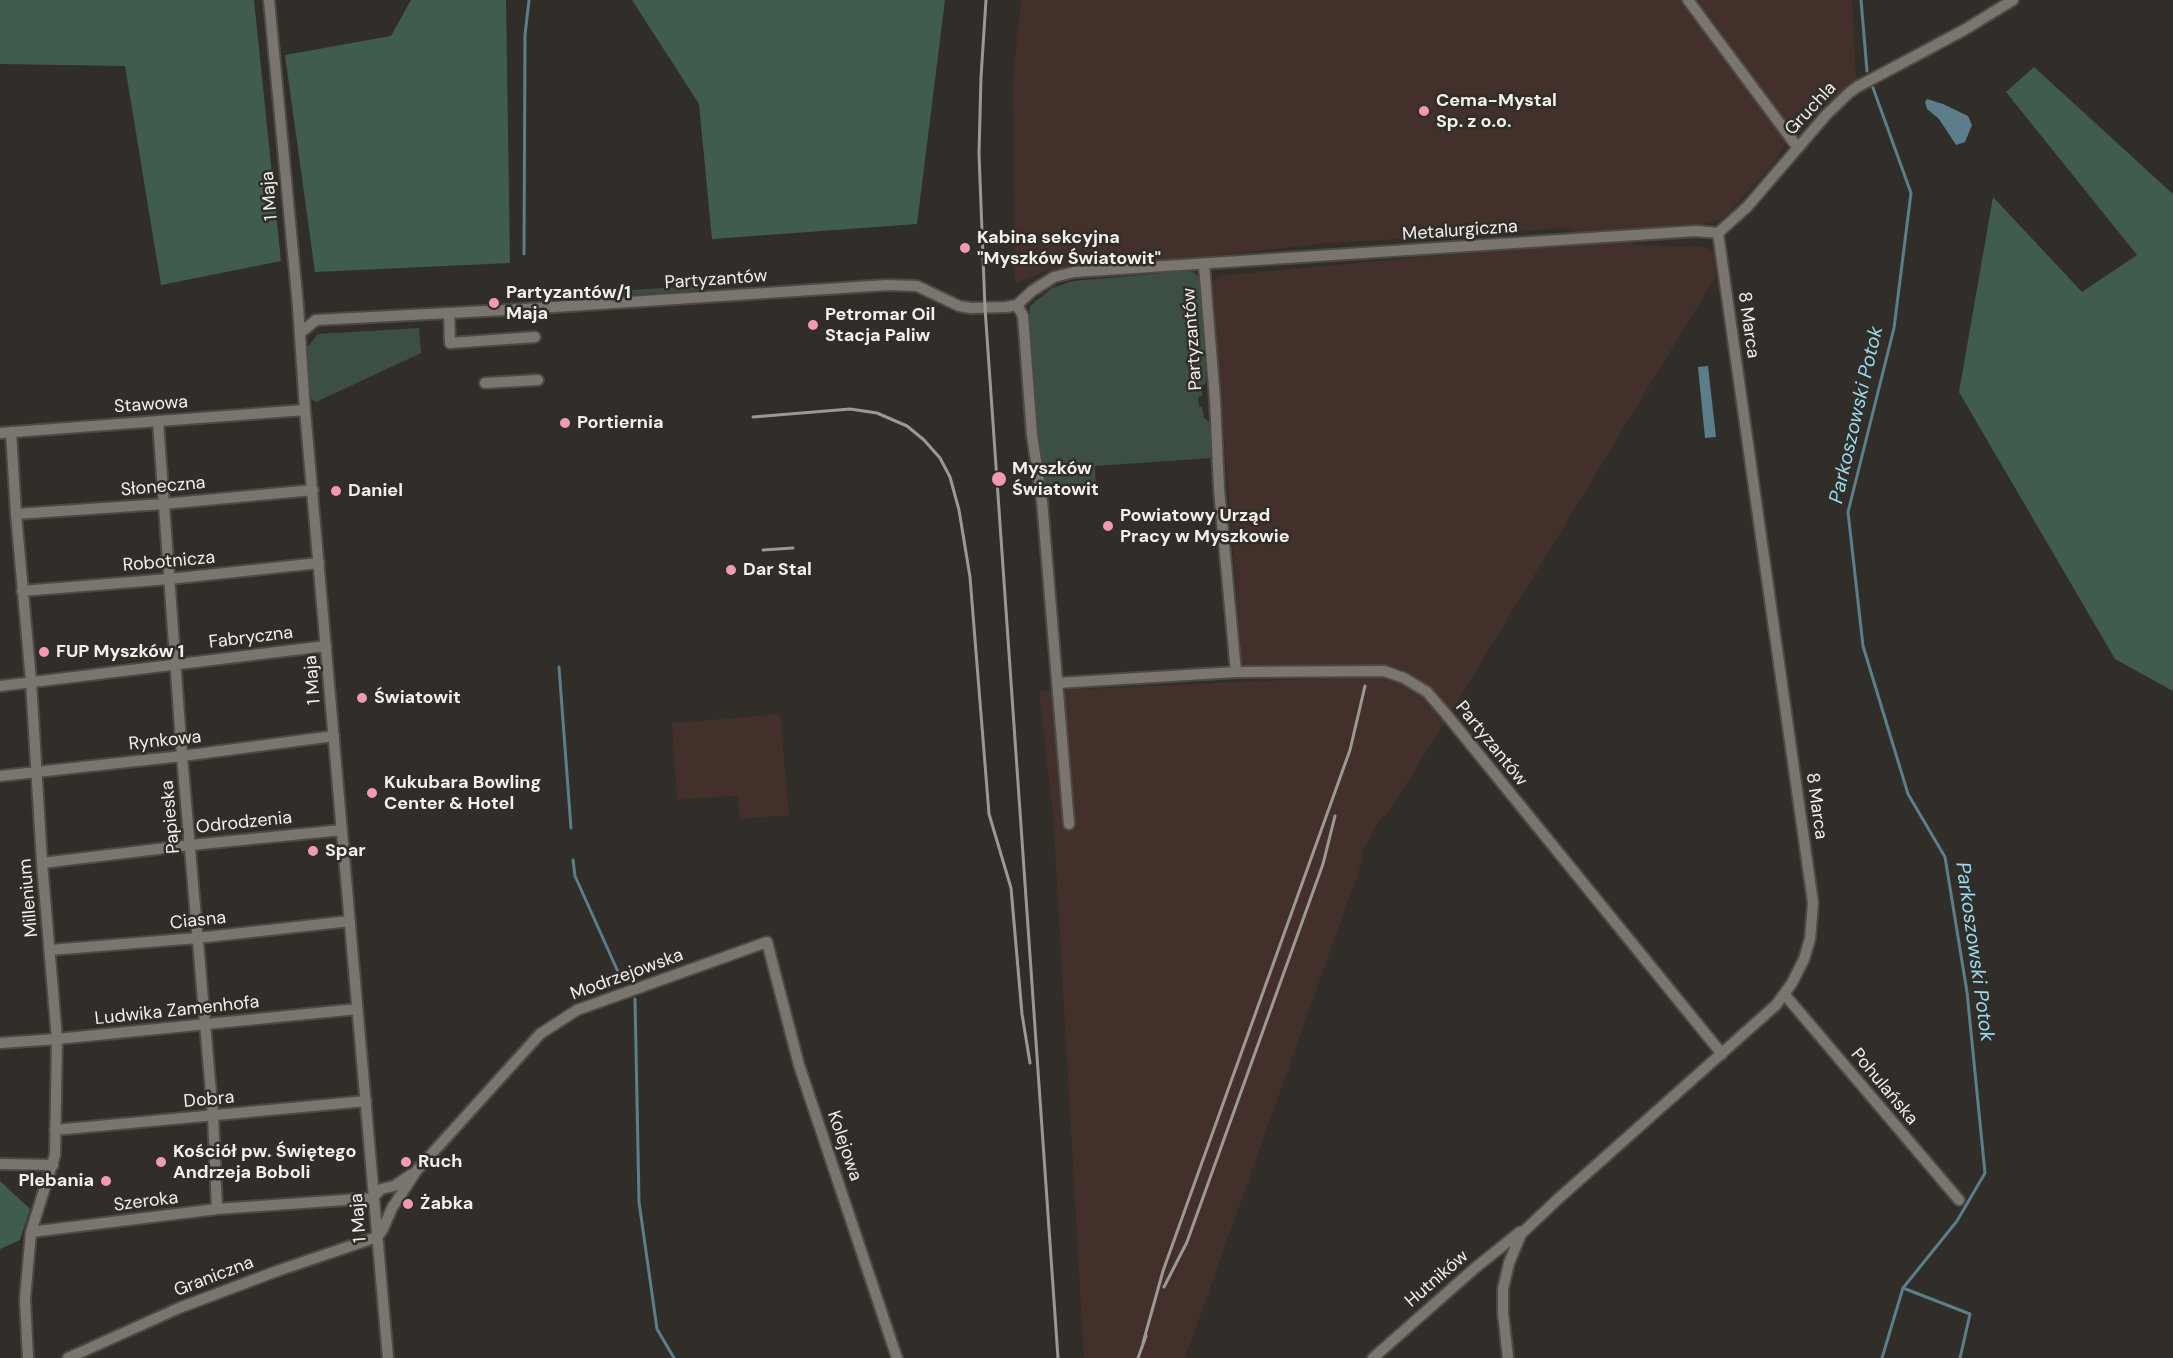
<!DOCTYPE html>
<meta charset="utf-8">
<style>
body{margin:0}
canvas{display:block;background:#312d28}
</style>
<canvas width="2173" height="1358"></canvas>
<script>
const c = document.querySelector('canvas').getContext('2d');
c.lineJoin = 'round';
function fill(path, color) {
  c.fillStyle = color;
  c.fill(path, 'evenodd');
}
function poly(rows) {
  const path = new Path2D();
  for (const r of rows) {
    path.moveTo(r[0], r[1]);
    for (let i = 2; i < r.length; i += 2) path.lineTo(r[i], r[i + 1]);
  }
  return path;
}
function trace(path, color, width, dash) {
  c.strokeStyle = color;
  c.lineWidth = width;
  c.lineCap = dash ? 'butt' : 'round';
  c.setLineDash(dash || []);
  c.stroke(path);
}
function write(font, color, halo, rows, align = 'center') {
  c.font = font + ' "DM Sans",sans-serif';
  c.lineWidth = 5;
  c.setLineDash([]);
  c.textBaseline = 'middle';
  c.strokeStyle = halo;
  c.fillStyle = color;
  for (const [text, x, y, turn = 0] of rows) {
    c.save();
    c.translate(x, y);
    c.rotate((+turn || 0) * Math.PI / 180);
    c.textAlign = isNaN(turn) ? turn : align;
    if (halo) c.strokeText(text, 0, 0);
    c.fillText(text, 0, 0);
    c.restore();
  }
}
const industrial = poly([
 [1021,0,1852,0,1856,79,1792,132,1775,162,1724,218,1695,226,1579,233,1562,228,1486,234,1327,243,1180,260,1049,270,1015,283,1013,82],
 [1630,241,1633,245,1707,247,1714,253,1716,276,1451,712,1426,684,1395,667,1355,665,1246,666,1242,661,1212,284,1219,276,1421,257,1486,252,1504,248],
 [1355,677,1380,678,1408,684,1434,706,1447,722,1441,727,1389,812,1381,819,1362,851,1363,859,1185,1358,1084,1358,1053,813,1039,691],
 [780,714,789,815,740,819,738,796,677,799,672,723]
]);
const green = poly([
 [1189,271,1195,273,1200,280,1206,381,1202,388,1202,396,1198,397,1199,407,1202,407,1204,418,1209,422,1212,458,1095,466,1096,492,1046,495,1036,434,1029,318,1030,306,1052,288,1073,281],
 [701,286,704,288,702,290,547,300,544,297,545,295],
 [419,328,421,353,316,402,310,398,306,349,318,334]
]);
const forest = poly([
 [0,0,254,0,281,261,161,285,125,66,0,64],
 [411,0,506,0,510,263,315,272,285,55,391,36],
 [632,0,945,0,917,224,712,239,699,104],
 [2034,67,2173,194,2173,691,2115,659,1959,392,1993,197,2082,292,2137,255,2006,92],
 [0,1181,30,1209,20,1240,0,1249]
]);
const water = poly([
 [1927,99,1943,104,1968,116,1972,125,1965,142,1956,145,1939,119,1927,109,1925,102],
 [1708,366,1716,437,1705,438,1698,367]
]);
const stream = poly([
 [1861,0,1867,71],
 [1872,85,1911,193,1894,328,1848,512,1863,646,1908,794,1945,857,1967,992,1985,1173,1957,1221,1903,1288,1882,1358],
 [524,254,525,35,529,0],
 [559,667,571,828],
 [573,860,575,876,619,974],
 [635,999,639,1202,657,1329,674,1358],
 [1903,1288,1970,1314,1960,1358]
]);
const minor = poly([
 [269,0,298,306,305,410,388,1358],
 [1688,0,1798,148],
 [1718,233,1747,207,1827,114,1849,93,1857,87,1964,30,2013,0],
 [1204,265,1215,399,1219,489,1236,672],
 [1017,305,1023,316,1032,435,1042,501,1069,824],
 [449,313,450,343,535,337],
 [300,333,316,320,524,309,887,285,917,286,959,306,971,308,1006,307,1017,305,1032,291,1054,277,1074,272,1696,231,1718,233],
 [485,383,538,380],
 [158,421,182,756,213,1116,217,1209],
 [11,432,16,514,31,681,42,863,57,1039,55,1155,31,1232,25,1299,28,1358],
 [0,433,305,410],
 [16,514,163,504,313,490],
 [22,591,169,579,319,563],
 [1057,683,1236,672,1384,671,1404,678,1427,692,1446,714,1722,1054],
 [0,686,326,646],
 [0,776,182,756,334,736],
 [42,863,191,845,342,830],
 [50,950,197,938,350,921],
 [1785,995,1959,1200],
 [0,1043,57,1039,357,1009],
 [55,1130,366,1101],
 [0,1164,53,1165],
 [373,1198,381,1189,394,1186,412,1174],
 [31,1232,217,1209,373,1198],
 [68,1358,179,1308,277,1271,377,1237,383,1229,392,1208,417,1170,540,1034,577,1010,767,942,799,1065,897,1358],
 [1373,1358,1475,1268,1520,1232],
 [1508,1358,1503,1313,1503,1289,1509,1263,1521,1234,1558,1199,1776,1005,1792,983,1804,959,1810,939,1813,903,1718,233]
]);
const rail = poly([
 [986,0,981,77,979,154,985,308,1058,1358],
 [753,417,850,409,877,413,907,426,924,440,940,458,950,477,959,510,970,577,989,814,1011,888,1022,1014,1030,1063],
 [763,550,793,548],
 [1164,1287,1187,1242,1323,864,1335,816],
 [1143,1343,1163,1271,1350,750,1365,686],
 [1138,1358,1146,1336]
]);
const markers = [
 [1424,111,6,"#f19ab1"],
 [965,248,6,"#f19ab1"],
 [494,303,6,"#f19ab1"],
 [813,325,6,"#f19ab1"],
 [565,423,6,"#f19ab1"],
 [999,479,8,"#f19ab1"],
 [336,491,6,"#f19ab1"],
 [1108,526,6,"#f19ab1"],
 [731,570,6,"#f19ab1"],
 [44,652,6,"#f19ab1"],
 [362,698,6,"#f19ab1"],
 [372,793,6,"#f19ab1"],
 [313,851,6,"#f19ab1"],
 [161,1162,6,"#f19ab1"],
 [406,1162,6,"#f19ab1"],
 [106,1181,6,"#f19ab1"],
 [408,1204,6,"#f19ab1"]
];
const poiNames = [
 ["Cema-Mystal",1436,101],
 ["Sp. z o.o.",1436,122],
 ["Kabina sekcyjna",977,238],
 ["\"Myszków Światowit\"",977,259],
 ["Partyzantów/1",506,293],
 ["Maja",506,314],
 ["Petromar Oil",825,315],
 ["Stacja Paliw",825,336],
 ["Portiernia",577,423],
 ["Myszków",1012,469],
 ["Światowit",1012,490],
 ["Daniel",348,491],
 ["Powiatowy Urząd",1120,516],
 ["Pracy w Myszkowie",1120,537],
 ["Dar Stal",743,570],
 ["FUP Myszków 1",56,652],
 ["Światowit",374,698],
 ["Kukubara Bowling",384,783],
 ["Center & Hotel",384,804],
 ["Spar",325,851],
 ["Kościół pw. Świętego",173,1152],
 ["Andrzeja Boboli",173,1173],
 ["Ruch",418,1162],
 ["Plebania",94,1181,"right"],
 ["Żabka",420,1204]
];
const streetNames = [
 ["Gruchla",1811,109,-47],
 ["1 Maja",270,196,-95],
 ["Metalurgiczna",1460,231,-4],
 ["Partyzantów",716,280,-4],
 ["8 Marca",1748,325,82],
 ["Partyzantów",1193,339,-94],
 ["Stawowa",151,405,-4],
 ["Słoneczna",163,487,-5],
 ["Robotnicza",169,562,-5],
 ["Fabryczna",251,638,-7],
 ["1 Maja",313,680,-95],
 ["Rynkowa",165,741,-6],
 ["Partyzantów",1491,744,51],
 ["8 Marca",1816,806,82],
 ["Papieska",171,817,-95],
 ["Odrodzenia",244,823,-6],
 ["Millenium",29,898,-95],
 ["Ciasna",198,921,-6],
 ["Modrzejowska",627,975,-20],
 ["Ludwika Zamenhofa",177,1011,-6],
 ["Pohulańska",1884,1087,50],
 ["Dobra",209,1100,-5],
 ["Kolejowa",844,1146,71],
 ["Szeroka",146,1202,-7],
 ["1 Maja",359,1218,-95],
 ["Graniczna",214,1277,-21],
 ["Hutników",1437,1279,-41]
];
const waterNames = [
 ["Parkoszowski Potok",1857,415,-77],
 ["Parkoszowski Potok",1974,952,82]
];
fill(industrial, '#43302a');
fill(green, '#3d4f45');
fill(forest, '#3f5c4d');
fill(water, '#5b7e8a');
trace(stream, '#5b7e8a', 3);
trace(minor, '#4d4a45', 14);
trace(minor, '#7a756f', 10);
trace(rail, '#9c9994', 3);
for (const [x, y, r, color] of markers) {
  const dot = new Path2D();
  dot.arc(x, y, r, 0, 2 * Math.PI);
  c.fillStyle = color;
  c.fill(dot);
  trace(dot, '#312d28', 2);
}
write('bold 18px', '#f3f0ec', '#312d28', poiNames, 'left');
write('18px', '#f3f0ec', '#312d28', streetNames);
write('italic 20px', '#97d9ef', '#312d28', waterNames);
</script>
